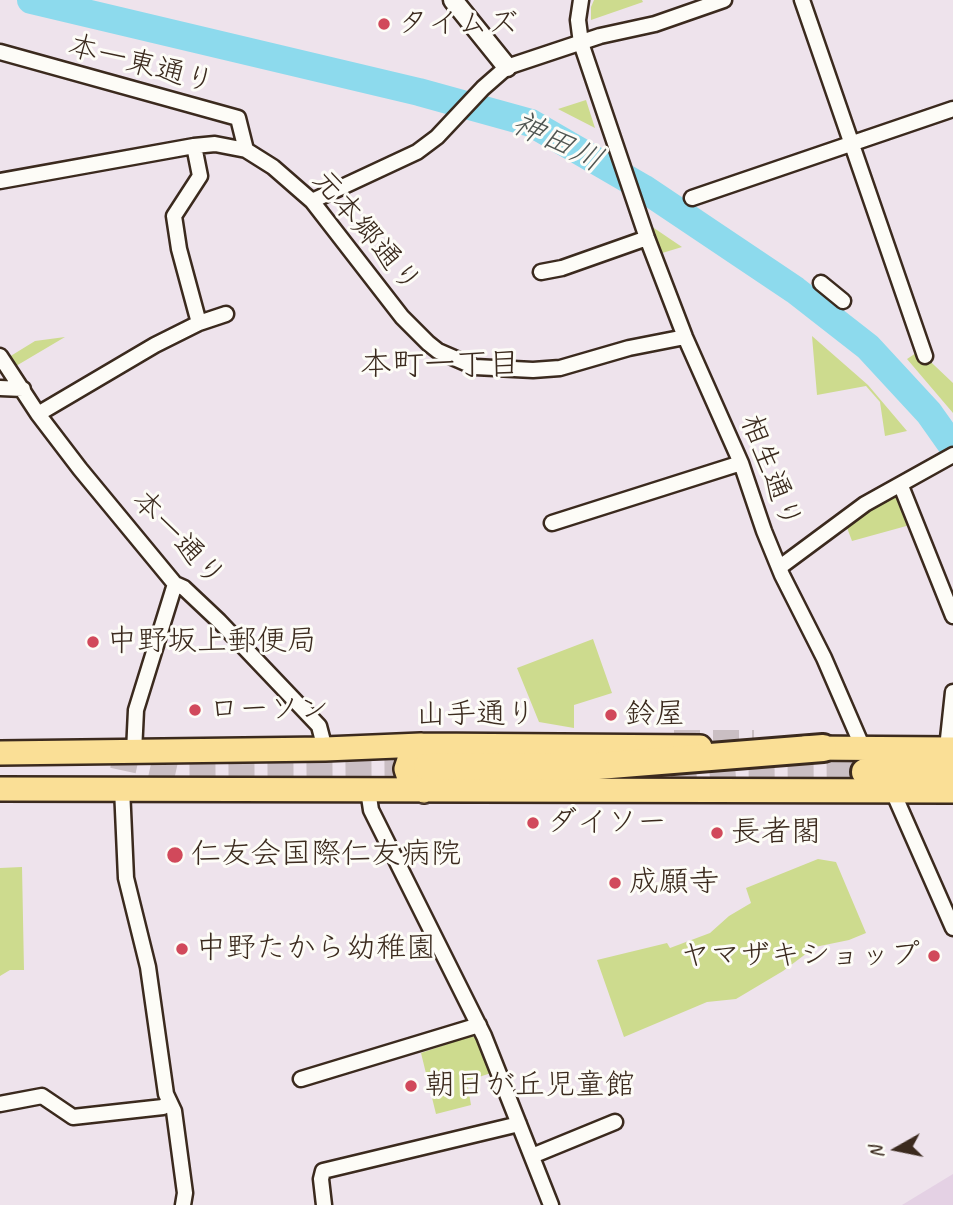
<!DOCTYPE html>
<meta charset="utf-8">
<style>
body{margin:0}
#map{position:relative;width:953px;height:1205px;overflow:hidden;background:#eee3ec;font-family:Caveat,sans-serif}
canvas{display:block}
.north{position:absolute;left:862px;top:1114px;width:70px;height:70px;-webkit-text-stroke:5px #fdfcf7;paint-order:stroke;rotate:261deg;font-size:19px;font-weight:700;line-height:28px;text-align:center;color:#3b2a1e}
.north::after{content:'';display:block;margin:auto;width:24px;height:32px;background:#3b2a1e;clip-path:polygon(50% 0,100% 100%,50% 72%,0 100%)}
</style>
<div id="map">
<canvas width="953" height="1205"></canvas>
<div class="north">N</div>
</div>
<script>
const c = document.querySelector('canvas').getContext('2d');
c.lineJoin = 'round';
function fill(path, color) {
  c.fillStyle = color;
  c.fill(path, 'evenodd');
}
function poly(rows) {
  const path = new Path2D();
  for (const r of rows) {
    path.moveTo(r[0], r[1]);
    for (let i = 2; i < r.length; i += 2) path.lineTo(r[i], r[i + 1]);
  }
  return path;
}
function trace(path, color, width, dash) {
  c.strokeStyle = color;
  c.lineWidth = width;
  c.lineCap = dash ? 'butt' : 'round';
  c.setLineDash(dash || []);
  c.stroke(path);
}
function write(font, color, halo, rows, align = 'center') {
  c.font = font + ' Caveat,"Klee One",sans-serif';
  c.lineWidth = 6;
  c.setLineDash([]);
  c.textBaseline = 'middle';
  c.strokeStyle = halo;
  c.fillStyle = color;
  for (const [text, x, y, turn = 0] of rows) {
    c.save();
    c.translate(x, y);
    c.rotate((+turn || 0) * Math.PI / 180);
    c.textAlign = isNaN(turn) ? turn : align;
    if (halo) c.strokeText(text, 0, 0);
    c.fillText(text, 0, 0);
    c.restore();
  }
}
const built = poly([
 [953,1174,953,1205,902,1205]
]);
const green = poly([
 [594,0,642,0,643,2,591,20,591,7],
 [586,100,595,128,558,109],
 [648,224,682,247,659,254],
 [812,336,868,385,907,431,885,436,880,402,866,386,817,395],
 [65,337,16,366,9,357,35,341],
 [915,347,953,383,953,413,907,359,916,353],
 [898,492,910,525,852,541,846,525],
 [593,639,612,693,574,705,574,728,539,722,517,668],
 [818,859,836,862,866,933,849,940,815,947,783,971,736,999,707,1002,624,1037,597,960,667,943,670,948,710,933,729,916,751,903,746,888],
 [22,867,24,970,10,970,0,976,0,868],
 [471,1036,476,1038,491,1073,467,1081,471,1105,436,1114,421,1053]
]);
const river = poly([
 [31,0,419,92,531,123,643,188,795,290,868,347,929,413,953,447]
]);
const motorwayTunnel = poly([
 [674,743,754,743],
 [113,755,177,769,427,767],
 [632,782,744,773,865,772]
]);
const minor = poly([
 [581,0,578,20,581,43,647,238,685,337,741,463,764,531,782,575,824,658,863,748],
 [802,0,925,356],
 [0,52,238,118,246,150],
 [194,146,200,176,174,216,179,249,199,323],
 [0,181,194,146,215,144,246,150,273,167,312,201,402,317,428,343,438,351,475,367,533,370,560,368,629,348,685,337],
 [692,198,953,109],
 [312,201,417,152,437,137,483,88,507,67,600,36,655,24,724,0],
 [541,272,562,268,647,238],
 [821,283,843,301],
 [0,356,38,414,80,469,175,584,184,588,219,621,319,726,325,749],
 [0,388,23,389],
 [38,414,155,345,199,323,226,314],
 [901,486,953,616],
 [552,523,741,463],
 [780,567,865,504,953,455],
 [947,748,953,692],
 [134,752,136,710,175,584],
 [122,788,126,878,148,967,166,1094,174,1111,185,1193,183,1205],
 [368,790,371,810,484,1036,551,1205],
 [893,792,953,928],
 [301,1079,479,1025],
 [0,1104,42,1096,73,1117,163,1107,169,1102],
 [532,1156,615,1122],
 [324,1205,321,1179,323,1171,519,1124]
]);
const tertiary = poly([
 [453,0,507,67]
]);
const primary = poly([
 [421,745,411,754,406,769,409,778,424,791],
 [805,748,953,749],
 [0,753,325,749,421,745,700,747],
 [0,789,953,791]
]);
const motorway = poly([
 [427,767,598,766,823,748],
 [865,772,953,772]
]);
const markers = [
 [384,24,7,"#d1495b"],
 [93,642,7,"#d1495b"],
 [195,710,7,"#d1495b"],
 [611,715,7,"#d1495b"],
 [533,823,7,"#d1495b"],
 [717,833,7,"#d1495b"],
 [175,855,9,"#d1495b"],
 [615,883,7,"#d1495b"],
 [182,949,7,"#d1495b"],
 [934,956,7,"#d1495b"],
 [411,1086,7,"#d1495b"]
];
const poiNames = [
 ["タイムズ",398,24],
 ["中野坂上郵便局",107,642],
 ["ローソン",209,710],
 ["鈴屋",625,715],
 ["ダイソー",547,823],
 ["長者閣",731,833],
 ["仁友会国際仁友病院",191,855],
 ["成願寺",629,883],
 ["中野たから幼稚園",196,949],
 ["ヤマザキショップ",920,956,"right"],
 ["朝日が丘児童館",425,1086]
];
const streetNames = [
 ["本一東通り",141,65,15],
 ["元本郷通り",366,232,50],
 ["相生通り",770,472,69],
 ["本一通り",178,539,47],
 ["山手通り",476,715]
];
const waterNames = [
 ["神田川",557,143,26]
];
const neighbourhoodNames = [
 ["本町一丁目",440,366]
];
fill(built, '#e4d1e4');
fill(green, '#cddb8e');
trace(river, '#8ddaed', 28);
trace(motorwayTunnel, '#cabec3', 26, [26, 13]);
trace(minor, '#3b2a1e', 19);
trace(tertiary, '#3b2a1e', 23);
trace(primary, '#3b2a1e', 28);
trace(motorway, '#3b2a1e', 32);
trace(minor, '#fdfcf7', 14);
trace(tertiary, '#fdfcf7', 18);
trace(primary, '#fadf96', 23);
trace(motorway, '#fadf96', 26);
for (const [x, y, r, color] of markers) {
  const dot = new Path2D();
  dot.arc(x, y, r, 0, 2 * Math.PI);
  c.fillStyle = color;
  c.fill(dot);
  trace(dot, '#fdfcf7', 2.5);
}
write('30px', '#3b2a1e', '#fdfcf7', poiNames, 'left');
write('30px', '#3b2a1e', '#fdfcf7', streetNames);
write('italic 32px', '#505652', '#fdfcf7', waterNames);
write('32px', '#3b2a1e', '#fdfcf7', neighbourhoodNames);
</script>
